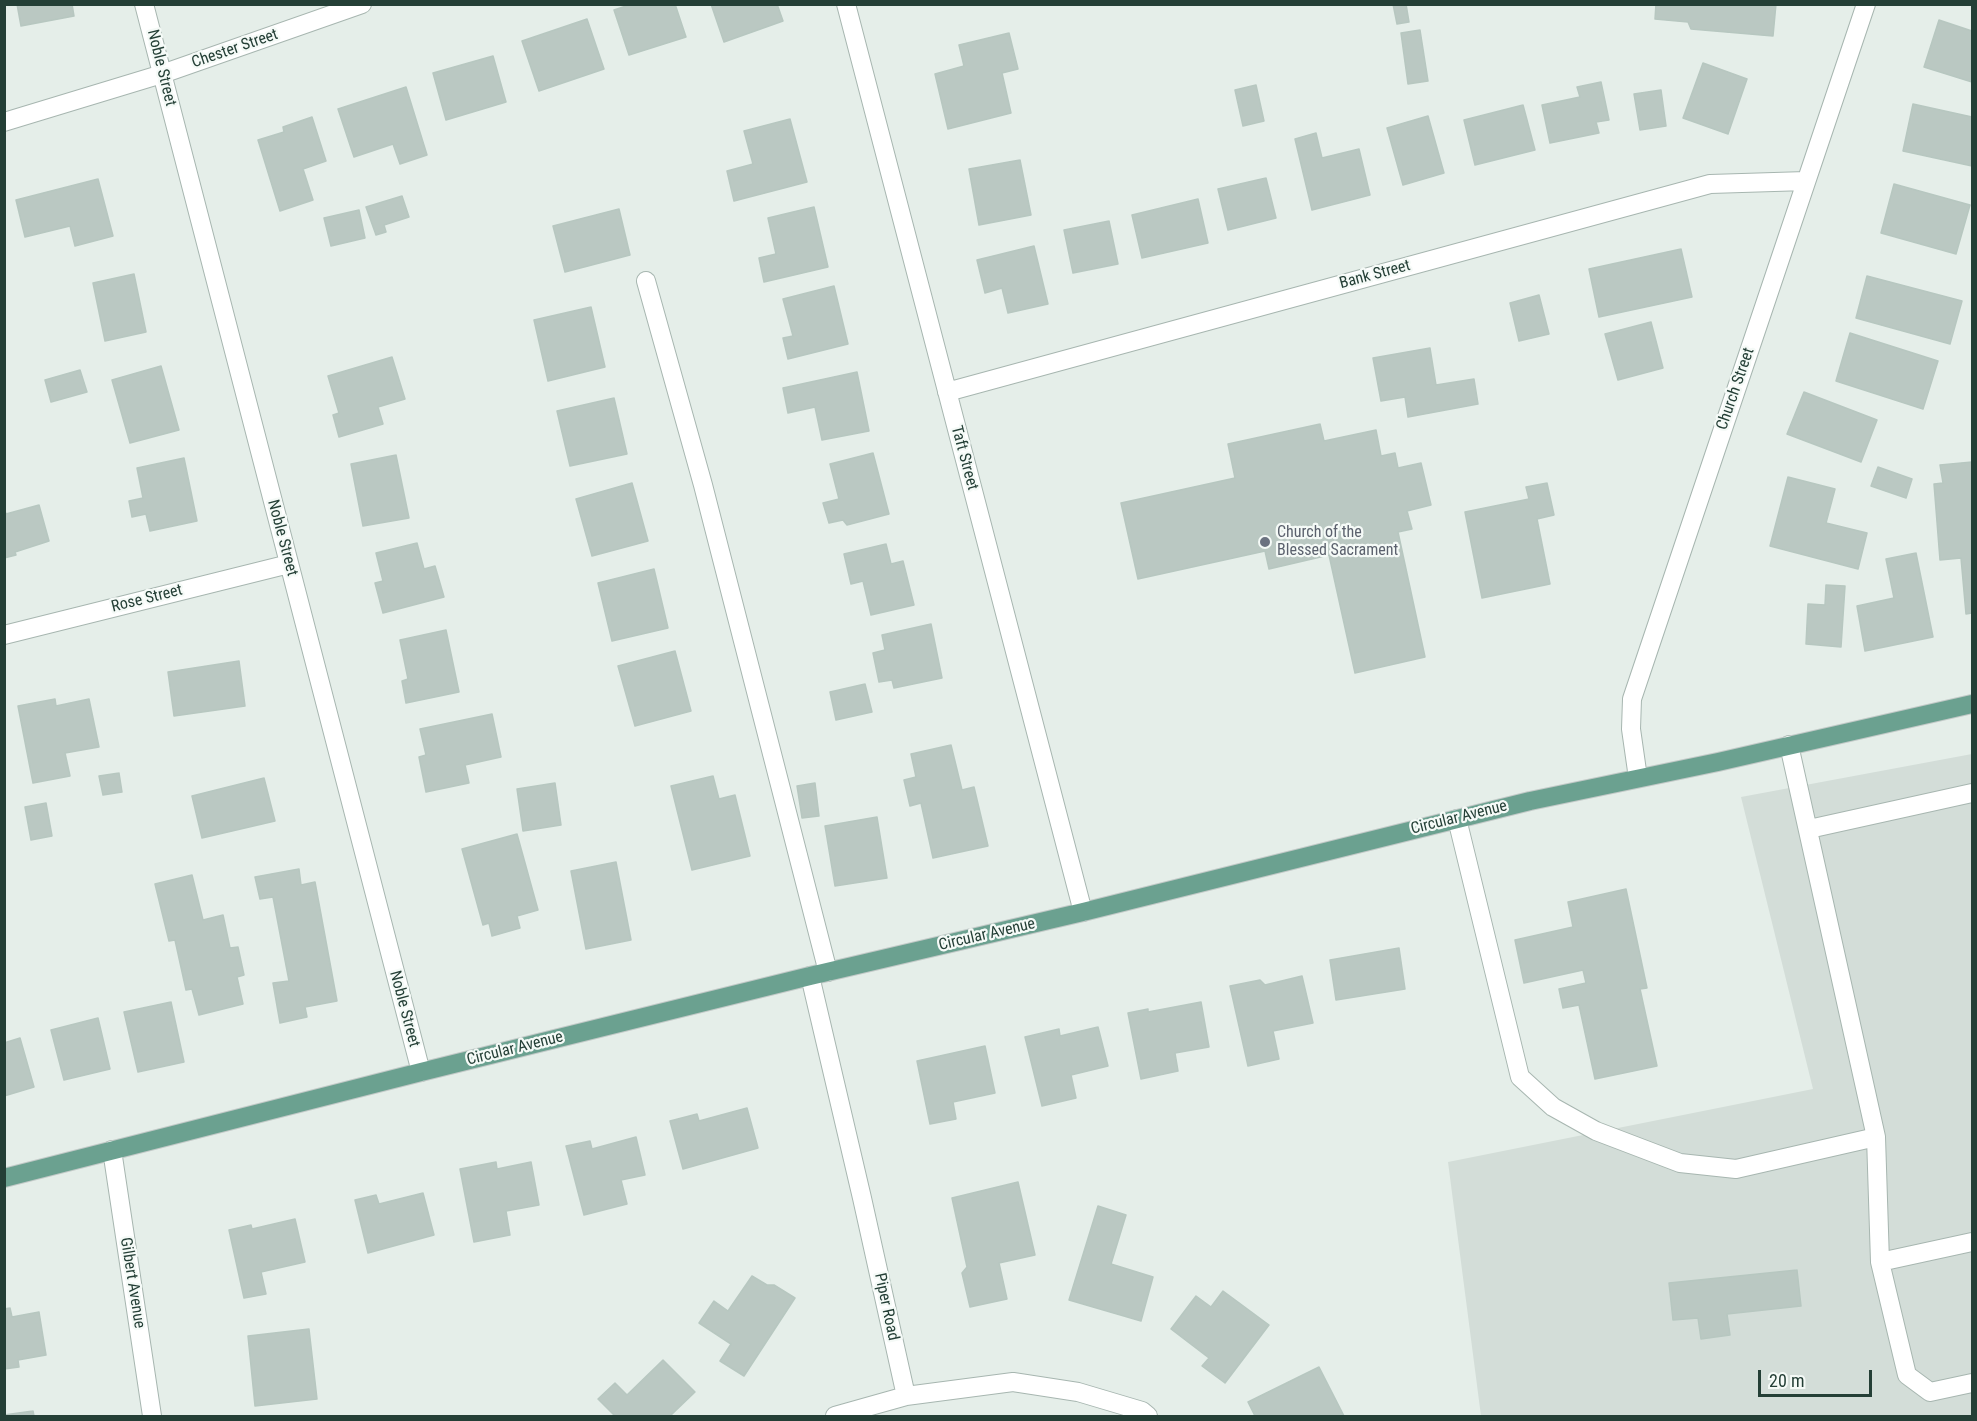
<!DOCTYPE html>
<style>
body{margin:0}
#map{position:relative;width:1977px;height:1421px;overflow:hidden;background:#e5eee9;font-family:"Roboto Condensed",sans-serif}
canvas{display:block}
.frame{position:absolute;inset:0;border:6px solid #243f36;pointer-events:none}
.scale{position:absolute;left:1758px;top:1370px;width:114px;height:27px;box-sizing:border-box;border:3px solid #243f36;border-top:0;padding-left:8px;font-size:18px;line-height:21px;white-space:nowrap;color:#243f36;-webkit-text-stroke:4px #f5faf7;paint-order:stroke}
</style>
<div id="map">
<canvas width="1977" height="1421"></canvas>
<div class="frame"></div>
<div class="scale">20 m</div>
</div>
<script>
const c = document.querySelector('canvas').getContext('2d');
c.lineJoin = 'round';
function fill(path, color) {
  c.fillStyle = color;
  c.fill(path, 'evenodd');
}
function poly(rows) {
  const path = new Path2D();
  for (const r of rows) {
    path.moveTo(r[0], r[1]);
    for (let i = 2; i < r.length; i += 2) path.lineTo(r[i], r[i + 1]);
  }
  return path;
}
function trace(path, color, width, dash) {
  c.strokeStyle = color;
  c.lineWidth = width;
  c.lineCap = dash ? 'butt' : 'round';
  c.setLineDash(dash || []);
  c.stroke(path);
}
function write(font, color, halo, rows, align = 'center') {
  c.font = font + ' "Roboto Condensed",sans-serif';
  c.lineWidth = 4.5;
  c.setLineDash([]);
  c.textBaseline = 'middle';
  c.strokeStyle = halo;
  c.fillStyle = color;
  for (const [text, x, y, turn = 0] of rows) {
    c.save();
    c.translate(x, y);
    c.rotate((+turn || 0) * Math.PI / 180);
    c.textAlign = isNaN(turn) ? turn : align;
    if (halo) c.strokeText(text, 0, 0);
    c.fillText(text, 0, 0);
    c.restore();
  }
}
const built = poly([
 [1972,754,1972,1416,1481,1416,1448,1162,1813,1089,1741,797]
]);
const building = poly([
 [17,4,72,4,74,16,21,26,17,4],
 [632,4,675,4,686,37,629,55,614,10,632,4],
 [711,4,777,4,783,21,724,42,711,4],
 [1393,4,1406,4,1409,22,1397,24,1393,4],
 [1656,4,1776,4,1773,36,1691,29,1688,22,1655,19,1656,4],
 [587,19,604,69,539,91,522,41,587,19],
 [1939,20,1972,31,1972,82,1924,67,1939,20],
 [1420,30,1428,81,1408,84,1401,33,1420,30],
 [1009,33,1018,69,1002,73,1011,113,948,129,935,74,964,66,959,45,1009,33],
 [493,56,506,102,446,120,433,73,493,56],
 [1703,63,1747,79,1728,134,1683,118,1703,63],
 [1601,82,1609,120,1596,122,1599,133,1550,143,1542,105,1580,97,1577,87,1601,82],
 [1256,85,1264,121,1243,126,1235,90,1256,85],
 [406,87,427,155,400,164,393,144,354,157,338,109,406,87],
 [1661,90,1666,126,1640,130,1634,94,1661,90],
 [1913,104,1972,117,1972,166,1903,151,1913,104],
 [1523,105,1535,150,1475,165,1464,120,1523,105],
 [1428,116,1444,173,1403,185,1387,128,1428,116],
 [312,117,326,161,303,169,313,200,280,211,258,140,284,132,283,127,312,117],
 [790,119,807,182,734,201,727,171,753,164,744,131,790,119],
 [1316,133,1322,158,1359,149,1370,195,1312,210,1295,139,1316,133],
 [1020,160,1031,215,979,225,969,169,1020,160],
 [1266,178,1276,218,1228,230,1218,189,1266,178],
 [98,179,113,236,75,246,70,226,25,237,16,200,98,179],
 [1894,184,1970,205,1956,254,1881,233,1894,184],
 [402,196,409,217,384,225,386,232,376,235,366,207,402,196],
 [1198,199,1208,243,1142,258,1132,215,1198,199],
 [814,207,828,267,764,282,759,258,776,254,768,218,814,207],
 [619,209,630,255,565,272,553,226,619,209],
 [359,210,365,238,331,246,324,218,359,210],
 [1109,221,1118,264,1073,273,1064,230,1109,221],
 [1034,246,1048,304,1008,313,1002,288,985,293,977,260,1034,246],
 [1681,249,1692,297,1599,317,1589,269,1681,249],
 [134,274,146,332,105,341,93,283,134,274],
 [1867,276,1962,301,1950,344,1856,318,1867,276],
 [834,286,848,344,788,359,783,338,793,336,783,299,834,286],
 [1539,295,1549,334,1519,341,1510,303,1539,295],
 [591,307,605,367,548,381,534,320,591,307],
 [1651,322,1663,368,1618,380,1605,334,1651,322],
 [1850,333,1938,361,1923,409,1836,381,1850,333],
 [1430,348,1436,385,1474,379,1478,404,1408,417,1405,397,1381,401,1373,358,1430,348],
 [392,357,405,399,378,407,383,424,339,437,333,415,339,413,328,376,392,357],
 [161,366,179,430,130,443,112,380,161,366],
 [80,370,87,392,51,402,45,380,80,370],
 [857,372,869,431,822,440,815,407,788,413,783,388,857,372],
 [1804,392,1877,420,1861,462,1787,434,1804,392],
 [614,398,627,454,570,466,557,411,614,398],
 [1320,424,1324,441,1376,430,1381,456,1395,453,1398,468,1421,463,1431,505,1407,511,1412,529,1398,532,1425,657,1355,673,1329,555,1269,569,1265,551,1138,579,1121,503,1235,478,1228,444,1320,424],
 [873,453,889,514,847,525,843,520,829,523,823,503,839,499,830,464,873,453],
 [396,455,409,518,363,526,351,464,396,455],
 [184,458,197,521,150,531,146,514,132,517,129,501,143,498,137,468,184,458],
 [1972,462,1972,613,1966,614,1961,558,1940,560,1934,484,1943,483,1940,465,1972,462],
 [1878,467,1912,479,1906,498,1871,486,1878,467],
 [1788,477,1835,489,1826,523,1867,533,1858,569,1770,546,1788,477],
 [632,483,648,541,592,556,576,499,632,483],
 [1547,483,1554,515,1537,519,1550,584,1482,598,1465,512,1529,499,1526,487,1547,483],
 [39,505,49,541,15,552,16,555,4,558,4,508,6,514,39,505],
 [417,543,424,569,435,566,444,597,383,613,375,583,383,581,376,553,417,543],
 [886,544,891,564,903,561,914,605,871,615,863,581,851,584,844,554,886,544],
 [1916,553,1933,637,1865,651,1857,606,1894,598,1886,559,1916,553],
 [654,569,668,628,612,641,598,583,654,569],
 [1826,585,1845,586,1841,647,1806,644,1808,604,1825,605,1826,585],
 [931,624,942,678,894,688,892,680,879,682,873,653,885,650,882,635,931,624],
 [446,630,459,692,406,703,402,681,408,679,400,640,446,630],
 [675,651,691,711,635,726,618,666,675,651],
 [239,661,245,706,174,716,168,672,239,661],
 [865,684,872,712,836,720,830,692,865,684],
 [55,699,56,706,89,699,99,747,65,753,70,776,33,783,18,706,55,699],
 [492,714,501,757,465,765,469,783,426,792,419,757,426,755,420,729,492,714],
 [951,745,962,790,974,787,988,846,933,858,921,803,910,806,904,780,916,777,911,754,951,745],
 [119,773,122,792,103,795,99,776,119,773],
 [713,776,719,799,735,795,750,856,692,870,671,786,713,776],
 [264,778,275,821,202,838,192,796,264,778],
 [555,783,561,825,523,831,517,789,555,783],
 [815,783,819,816,802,818,797,786,815,783],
 [46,803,52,836,31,840,25,807,46,803],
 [877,817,887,878,835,886,825,826,877,817],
 [517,834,538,910,517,916,520,928,492,936,489,923,483,925,462,849,517,834],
 [616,862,631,940,586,949,571,871,616,862],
 [299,869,301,885,315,882,337,1001,305,1007,307,1017,280,1023,273,983,289,981,273,897,260,899,255,877,299,869],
 [192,875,203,920,223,915,230,948,238,947,244,975,237,977,243,1004,199,1015,192,989,186,990,175,940,169,941,155,884,192,875],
 [1626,889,1647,988,1640,989,1657,1066,1595,1079,1579,1005,1563,1008,1559,989,1586,983,1583,970,1524,983,1515,940,1573,927,1568,902,1626,889],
 [1399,948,1405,989,1336,1000,1330,960,1399,948],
 [1302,976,1313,1023,1273,1031,1279,1059,1248,1066,1230,986,1260,980,1265,985,1302,976],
 [171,1002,184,1062,138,1072,124,1012,171,1002],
 [1201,1002,1209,1047,1175,1053,1178,1071,1141,1079,1128,1013,1148,1009,1148,1012,1201,1002],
 [98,1018,110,1069,64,1080,51,1030,98,1018],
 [1098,1027,1108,1066,1071,1075,1076,1098,1042,1106,1025,1037,1059,1029,1060,1036,1098,1027],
 [20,1038,34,1087,4,1096,4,1043,20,1038],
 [985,1046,995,1093,953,1102,956,1119,930,1124,917,1061,985,1046],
 [747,1108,758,1148,683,1169,670,1121,697,1114,699,1121,747,1108],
 [636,1137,645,1175,621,1180,627,1204,584,1215,566,1146,590,1141,592,1149,636,1137],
 [496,1162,497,1169,531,1162,539,1205,506,1211,510,1235,474,1242,460,1169,496,1162],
 [1018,1182,1035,1255,999,1263,1007,1299,970,1307,962,1273,967,1267,952,1198,1018,1182],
 [423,1193,434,1235,368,1253,355,1200,376,1195,379,1204,423,1193],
 [1098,1206,1126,1215,1111,1264,1153,1277,1141,1321,1069,1300,1098,1206],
 [295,1219,305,1262,261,1272,266,1294,244,1298,229,1230,251,1225,252,1229,295,1219],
 [1797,1270,1801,1306,1727,1314,1730,1335,1701,1339,1698,1318,1673,1320,1669,1283,1797,1270],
 [752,1276,767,1285,774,1285,795,1298,744,1376,720,1361,731,1344,699,1323,714,1301,728,1311,752,1276],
 [1223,1291,1269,1325,1225,1383,1202,1366,1209,1358,1171,1329,1196,1296,1211,1307,1223,1291],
 [10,1308,12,1317,39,1312,46,1355,18,1360,19,1367,4,1369,4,1309,10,1308],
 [309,1329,317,1399,255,1406,248,1336,309,1329],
 [663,1360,695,1392,670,1416,615,1416,598,1399,615,1383,627,1395,663,1360],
 [1319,1367,1344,1416,1255,1416,1248,1402,1319,1367],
 [33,1411,34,1416,4,1416,4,1415,33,1411]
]);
const minor = poly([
 [144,4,421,1072],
 [846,4,1083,912],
 [4,122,162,74,362,4],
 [646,281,703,485,828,972],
 [947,392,1710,184,1806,181],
 [4,635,289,564],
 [1789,745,1876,1137,1880,1262,1972,1242],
 [1638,778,1631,729,1632,699,1866,4],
 [1457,819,1520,1077,1553,1107,1596,1131,1680,1163,1736,1169,1876,1137],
 [1809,829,1972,793],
 [810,976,862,1198,906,1396],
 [112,1150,152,1416],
 [1880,1262,1907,1375,1930,1392,1972,1383],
 [835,1416,906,1396,1013,1382,1078,1392,1142,1411,1148,1416]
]);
const major = poly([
 [4,1178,421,1072,810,976,1083,912,1530,801,1718,762,1972,704]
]);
const markers = [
 [1265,542,6,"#6b7280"]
];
const streetNames = [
 ["Chester Street",235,49,-19],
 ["Noble Street",161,68,76],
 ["Bank Street",1375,275,-15],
 ["Church Street",1736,389,-71],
 ["Taft Street",964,458,75],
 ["Noble Street",282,538,75],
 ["Rose Street",147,599,-14],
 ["Circular Avenue",1459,818,-14],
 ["Circular Avenue",987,935,-13],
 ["Noble Street",404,1009,75],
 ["Circular Avenue",515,1049,-14],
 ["Gilbert Avenue",132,1283,81],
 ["Piper Road",886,1307,78]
];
const worshipNames = [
 ["Church of the",1277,533],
 ["Blessed Sacrament",1277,551]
];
fill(built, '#d3ddd8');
fill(building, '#bac8c2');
trace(building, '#b7c7c0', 1.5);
trace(minor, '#a7b6b0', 20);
trace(major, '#c2c9c7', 20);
trace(minor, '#fff', 18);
trace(major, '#6ba190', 18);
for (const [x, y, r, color] of markers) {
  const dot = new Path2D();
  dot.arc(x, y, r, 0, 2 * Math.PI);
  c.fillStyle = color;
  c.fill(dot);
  trace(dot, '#f5faf7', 2);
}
write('16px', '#243f36', '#f5faf7', streetNames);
write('16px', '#5b616d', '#f5faf7', worshipNames, 'left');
</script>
